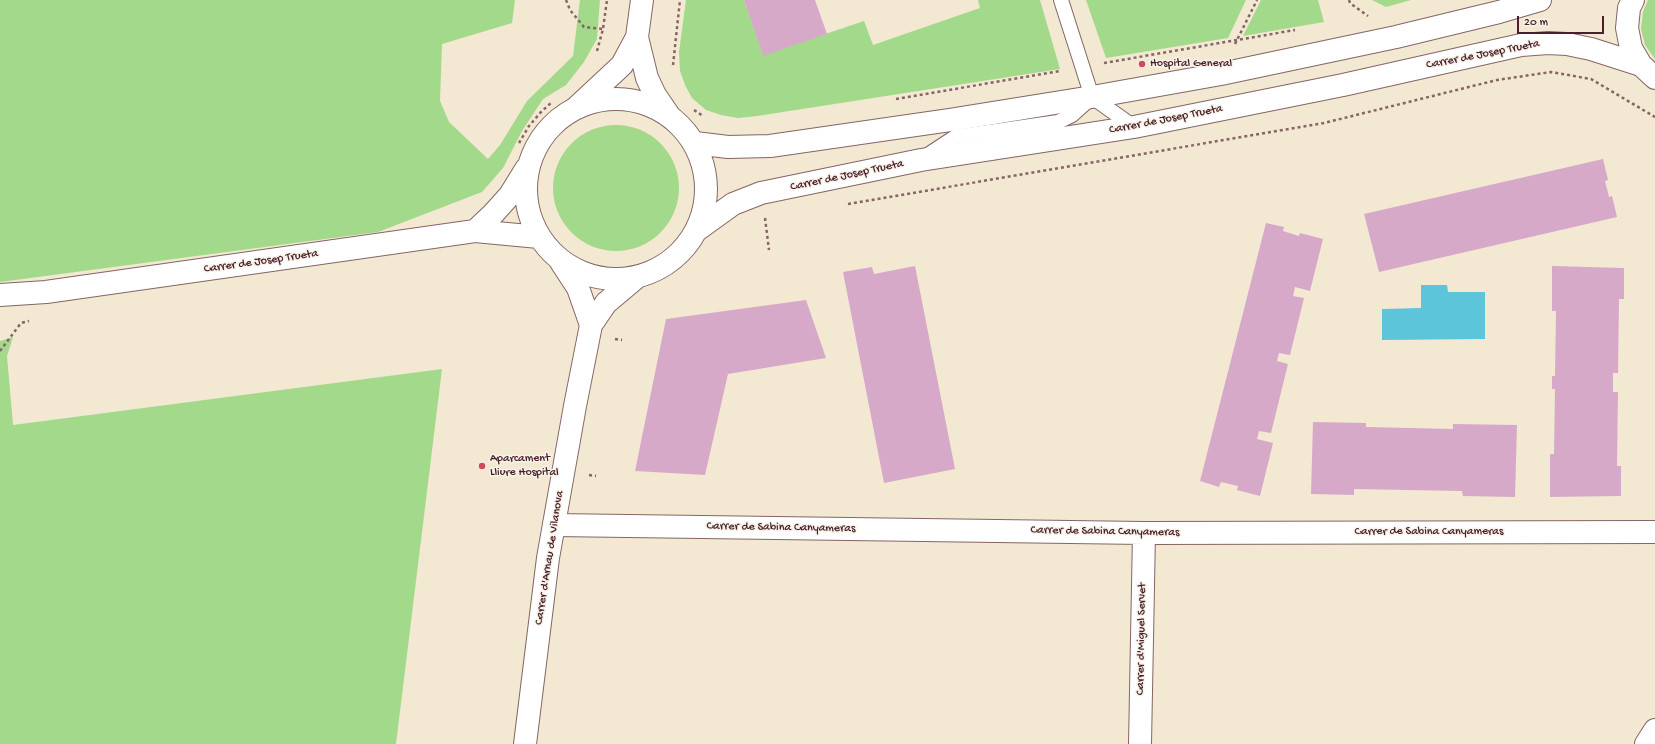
<!DOCTYPE html>
<style>
body{margin:0}
#map{position:relative;width:1655px;height:744px;overflow:hidden;background:#f3e8d2;font-family:"Gochi Hand",sans-serif}
canvas{display:block}
.scale{position:absolute;left:1517px;top:16px;width:87px;height:18px;box-sizing:border-box;border:2px solid #4a1f2b;border-top:0;padding-left:5px;font-size:12px;line-height:14px;white-space:nowrap;color:#4a1f2b;-webkit-text-stroke:3px #f7f3e8;paint-order:stroke}
</style>
<div id="map">
<canvas width="1655" height="744"></canvas>
<div class="scale">20 m</div>
</div>
<script>
const c = document.querySelector('canvas').getContext('2d');
c.lineJoin = 'round';
function fill(path, color) {
  c.fillStyle = color;
  c.fill(path, 'evenodd');
}
function poly(rows) {
  const path = new Path2D();
  for (const r of rows) {
    if (r.length === 3) {
      path.moveTo(r[0] + r[2], r[1]);
      path.arc(r[0], r[1], r[2], 0, 2 * Math.PI);
      continue;
    }
    path.moveTo(r[0], r[1]);
    for (let i = 2; i < r.length; i += 2) path.lineTo(r[i], r[i + 1]);
  }
  return path;
}
function trace(path, color, width, dash) {
  c.strokeStyle = color;
  c.lineWidth = width;
  c.lineCap = dash ? 'butt' : 'round';
  c.setLineDash(dash || []);
  c.stroke(path);
}
function write(font, color, halo, rows, align = 'center') {
  c.font = font + ' "Gochi Hand",sans-serif';
  c.lineWidth = 3;
  c.setLineDash([]);
  c.textBaseline = 'middle';
  c.strokeStyle = halo;
  c.fillStyle = color;
  for (const [text, x, y, turn = 0] of rows) {
    c.save();
    c.translate(x, y);
    c.rotate((+turn || 0) * Math.PI / 180);
    c.textAlign = isNaN(turn) ? turn : align;
    if (halo) c.strokeText(text, 0, 0);
    c.fillText(text, 0, 0);
    c.restore();
  }
}
const green = poly([
 [0,0,515,0,512,23,442,44,440,101,449,122,488,159,500,145,527,101,573,56,580,0,600,0,597,39,584,62,566,85,543,99,522,131,503,168,482,192,378,232,0,282],
 [686,0,744,0,763,55,864,21,873,45,980,8,978,0,1040,0,1060,69,757,116,738,118,721,115,706,110,692,98,685,85,680,71,679,52],
 [1086,0,1246,0,1228,38,1106,58],
 [1261,0,1318,0,1324,22,1243,36],
 [1372,0,1411,0,1386,7],
 [1648,0,1655,0,1655,59,1645,45,1641,29,1643,12],
 [616,188,63],
 [13,337,7,356,13,425,442,369,396,744,0,744,0,341]
]);
const water = poly([
 [1421,285,1447,285,1448,292,1485,292,1485,339,1382,340,1382,309,1421,308]
]);
const building = poly([
 [744,0,815,0,827,34,763,56],
 [1603,159,1608,180,1605,181,1609,197,1612,196,1617,217,1379,272,1364,214],
 [1266,223,1284,227,1283,231,1299,236,1300,233,1323,239,1310,291,1295,287,1293,296,1304,298,1290,355,1279,353,1277,361,1288,364,1271,433,1259,431,1257,439,1273,443,1260,496,1237,490,1238,486,1221,482,1219,487,1200,481],
 [915,266,955,469,884,483,843,272,872,267,874,274],
 [1552,266,1624,268,1624,299,1619,299,1618,373,1613,373,1613,392,1618,392,1617,466,1621,466,1621,496,1550,497,1550,454,1554,454,1555,389,1552,389,1552,376,1555,376,1556,311,1552,311],
 [806,300,826,358,728,374,705,475,635,471,666,319],
 [1313,422,1366,423,1366,427,1453,429,1453,424,1517,425,1515,497,1463,496,1462,491,1354,489,1354,495,1311,494]
]);
const path = poly([
 [566,0,570,10,584,27,603,29],
 [1349,0,1350,3,1368,16],
 [1235,44,1257,0],
 [597,51,603,29,607,0],
 [1104,63,1295,30],
 [673,65,680,0],
 [896,99,1060,71],
 [694,110,703,116],
 [519,143,529,126,541,112,552,102],
 [848,204,1324,123,1497,80,1551,72,1591,79,1655,117],
 [765,218,769,250],
 [615,339,622,340],
 [0,351,21,323,29,321],
 [589,475,596,476]
]);
const service = poly([
 [1061,0,1092,97,1134,127],
 [926,156,955,137,1058,122,1072,115,1091,98]
]);
const minor = poly([
 [637,37,647,78,655,95,668,114],
 [578,106,622,65,637,37,642,0],
 [554,525,1144,533,1655,532],
 [1140,744,1144,533],
 [1646,744,1655,730]
]);
const tertiary = poly([
 [1633,0,1629,8,1627,28,1631,48,1641,65,1655,78],
 [616,189,90],
 [695,143,728,147,770,146,950,120,1092,97,1221,74,1396,37,1499,12,1540,0],
 [697,230,733,204,761,193,921,160,1134,127,1343,85,1521,45,1548,43,1567,44,1591,49,1641,65],
 [475,231,493,214,510,195,526,169],
 [561,262,578,288,591,325],
 [0,295,46,292,475,231,539,237],
 [525,744,548,558,575,406,591,325,606,303,637,277]
]);
const markers = [
 [1142,64,4,"#d1495b"],
 [482,466,4,"#d1495b"]
];
const streetNames = [
 ["Carrer de Josep Trueta",1483,55,-11],
 ["Carrer de Josep Trueta",1166,120,-11],
 ["Carrer de Josep Trueta",847,176,-12],
 ["Carrer de Josep Trueta",261,262,-8],
 ["Carrer de Sabina Canyameras",781,528,1],
 ["Carrer de Sabina Canyameras",1105,532,1],
 ["Carrer de Sabina Canyameras",1429,532],
 ["Carrer d'Arnau de Vilanova",550,558,-81],
 ["Carrer d'Miguel Servet",1142,639,-89]
];
const poiNames = [
 ["Hospital General",1150,64],
 ["Aparcament",490,459],
 ["Lliure Hospital",490,473]
];
fill(green, '#a3d98a');
fill(water, '#5dc5da');
fill(building, '#d7a9c9');
trace(service, '#856565', 16);
trace(minor, '#856565', 24);
trace(tertiary, '#856565', 24);
trace(path, '#856565', 2.5, [3, 3]);
trace(service, '#fff', 14);
trace(minor, '#fff', 22);
trace(tertiary, '#fff', 22);
for (const [x, y, r, color] of markers) {
  const dot = new Path2D();
  dot.arc(x, y, r, 0, 2 * Math.PI);
  c.fillStyle = color;
  c.fill(dot);
  trace(dot, '#f7f3e8', 1.5);
}
write('12px', '#4a1f2b', '#f7f3e8', streetNames);
write('12px', '#4a1f2b', '#f7f3e8', poiNames, 'left');
</script>
